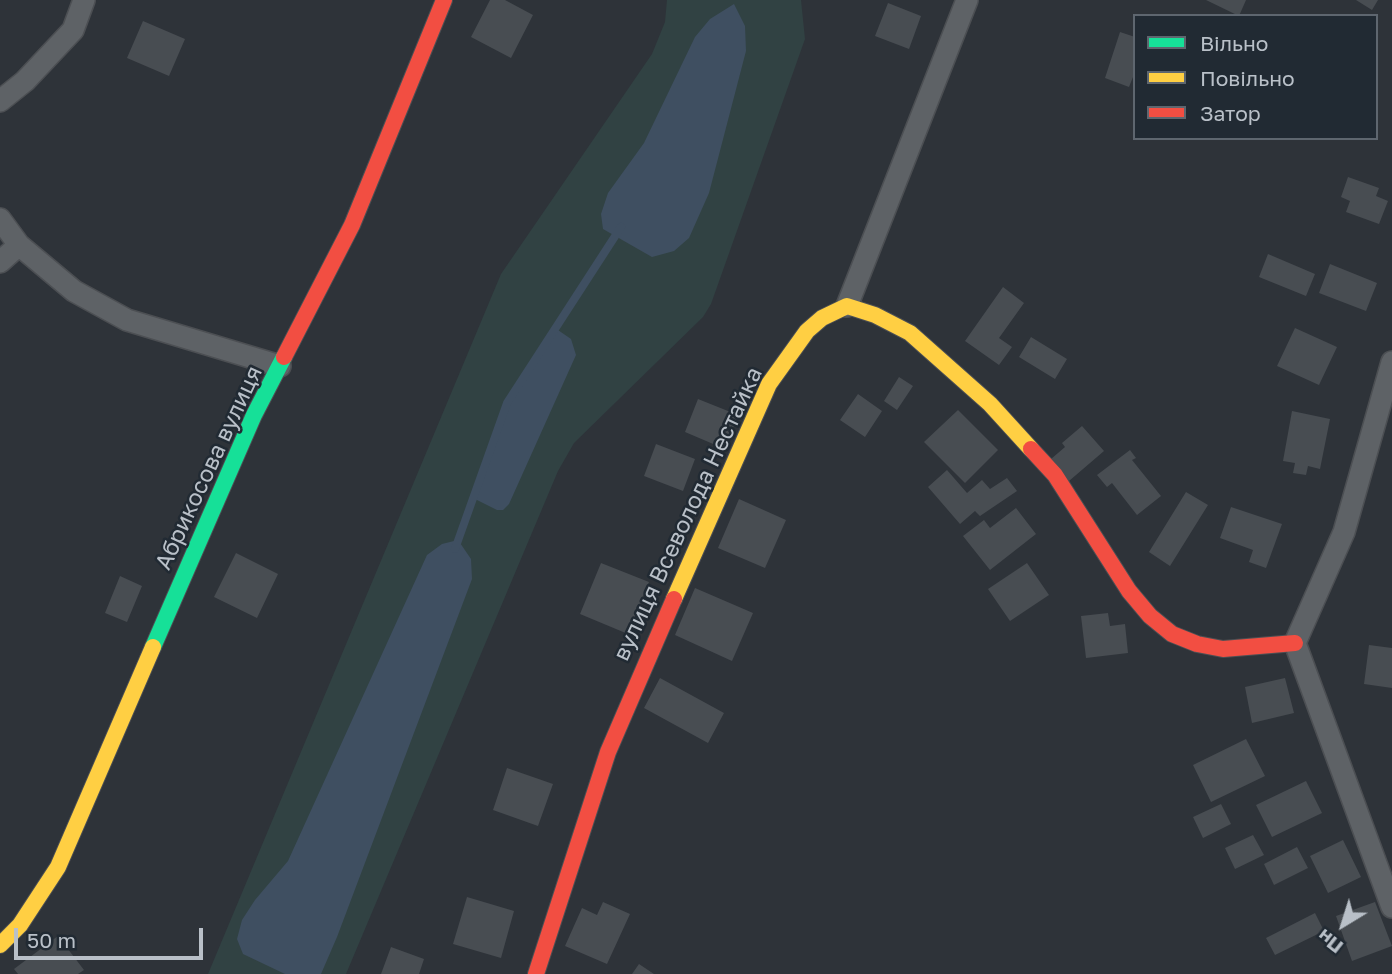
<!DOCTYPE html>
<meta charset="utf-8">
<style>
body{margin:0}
#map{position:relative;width:1392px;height:974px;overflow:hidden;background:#2e3339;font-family:"Golos Text",sans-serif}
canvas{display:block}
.legend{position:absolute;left:1133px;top:14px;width:245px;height:126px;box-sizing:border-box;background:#212a33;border:2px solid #5e666f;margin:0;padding:9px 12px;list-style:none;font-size:21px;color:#b9c0c8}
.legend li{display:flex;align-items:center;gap:14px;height:35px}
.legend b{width:35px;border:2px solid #5e666f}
.north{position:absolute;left:1308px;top:890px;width:70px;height:70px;-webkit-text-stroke:5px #212a33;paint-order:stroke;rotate:218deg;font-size:19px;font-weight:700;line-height:28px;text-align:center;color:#b9c0c8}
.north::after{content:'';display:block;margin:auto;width:24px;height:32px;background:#b9c0c8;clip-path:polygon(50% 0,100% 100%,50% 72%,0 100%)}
.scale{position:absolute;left:14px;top:928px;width:189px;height:32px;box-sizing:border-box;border:4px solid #b9c0c8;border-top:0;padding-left:9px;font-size:21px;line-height:24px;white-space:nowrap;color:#b9c0c8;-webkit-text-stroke:5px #212a33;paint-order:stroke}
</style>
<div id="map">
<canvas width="1392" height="974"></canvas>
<ul class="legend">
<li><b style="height:9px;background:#16e098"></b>Вільно</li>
<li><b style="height:9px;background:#ffcf43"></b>Повільно</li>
<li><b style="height:9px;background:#f24e42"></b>Затор</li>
</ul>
<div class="north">Пн</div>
<div class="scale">50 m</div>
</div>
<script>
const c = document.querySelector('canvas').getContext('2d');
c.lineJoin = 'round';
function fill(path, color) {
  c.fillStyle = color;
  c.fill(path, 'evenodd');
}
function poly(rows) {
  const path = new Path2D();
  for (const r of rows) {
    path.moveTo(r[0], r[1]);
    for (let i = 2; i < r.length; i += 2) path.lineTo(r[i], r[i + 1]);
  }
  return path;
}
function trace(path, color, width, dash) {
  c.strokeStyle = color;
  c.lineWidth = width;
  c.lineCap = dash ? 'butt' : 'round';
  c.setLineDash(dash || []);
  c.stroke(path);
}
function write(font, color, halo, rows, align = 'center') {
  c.font = font + ' "Golos Text",sans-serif';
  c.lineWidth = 5;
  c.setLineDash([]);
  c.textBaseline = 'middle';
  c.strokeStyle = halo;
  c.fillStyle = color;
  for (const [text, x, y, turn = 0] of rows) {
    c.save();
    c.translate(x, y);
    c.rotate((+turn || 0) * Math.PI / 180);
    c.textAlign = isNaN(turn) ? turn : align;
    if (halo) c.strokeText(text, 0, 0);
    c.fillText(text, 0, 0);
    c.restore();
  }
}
const green = poly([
 [667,0,801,0,805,39,711,304,703,317,574,443,558,471,346,974,208,974,501,274,652,54,665,22]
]);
const water = poly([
 [734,4,745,26,746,51,709,193,689,238,674,251,652,257,603,229,601,214,608,193,644,143,695,37,710,19],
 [555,328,571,339,576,355,509,504,503,510,497,510,473,498,507,403],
 [458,540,471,559,472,579,337,937,321,974,285,974,243,954,237,939,242,920,255,900,288,861,427,555,442,544]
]);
const stream = poly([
 [455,549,507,403,621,227]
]);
const building = poly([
 [490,0,505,0,533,15,511,58,471,37],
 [1206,0,1246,0,1239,16],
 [1356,0,1378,0,1372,10],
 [888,3,921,16,909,49,875,36],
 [143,21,185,39,169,76,127,58],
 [1120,32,1135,37,1135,72,1129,87,1105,78],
 [1348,177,1379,188,1376,196,1388,201,1379,224,1346,212,1350,201,1341,197],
 [1268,254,1315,274,1306,296,1259,277],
 [1330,264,1377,283,1366,311,1319,293],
 [1003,287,1024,303,999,338,1012,347,999,365,965,341],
 [1295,328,1337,347,1319,385,1277,366],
 [1031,337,1067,359,1055,379,1019,357],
 [899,377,913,386,897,410,884,401],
 [858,394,882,411,865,437,840,420],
 [698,399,738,415,725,449,685,432],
 [958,410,998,450,965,483,924,442],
 [1292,411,1330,419,1320,469,1308,466,1306,475,1293,473,1295,463,1283,461],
 [1082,426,1104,451,1069,481,1051,459,1065,447,1062,443],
 [656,444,695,459,683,491,644,476],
 [1130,450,1136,458,1132,460,1161,496,1137,515,1112,483,1107,487,1097,475],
 [947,470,967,493,982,480,990,489,1007,478,1017,491,980,516,975,511,960,524,928,487],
 [1186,492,1208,505,1170,566,1149,552],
 [739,499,786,520,765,568,718,548],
 [1231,507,1282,524,1266,568,1249,562,1253,550,1220,538],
 [1016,508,1036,534,990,570,963,536,984,520,990,528],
 [236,553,278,574,257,618,214,597],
 [601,563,649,582,628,634,580,614],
 [1027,563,1049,595,1010,621,988,589],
 [120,576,142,586,127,622,105,613],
 [695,588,753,613,732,661,675,635],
 [1108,613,1110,626,1125,624,1128,653,1086,658,1081,616],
 [1369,645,1392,648,1392,688,1364,684],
 [660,678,724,713,708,743,644,708],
 [1285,678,1294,713,1252,723,1245,687],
 [1246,739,1265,776,1211,802,1193,765],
 [507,768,553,784,538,826,493,810],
 [1306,781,1322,813,1272,837,1256,805],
 [1221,804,1231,824,1203,838,1193,817],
 [1253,835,1264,855,1235,869,1225,848],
 [1343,840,1361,877,1328,893,1310,856],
 [1297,847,1308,868,1274,885,1264,864],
 [467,897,514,911,501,958,453,944],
 [603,902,630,914,607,964,565,946,582,908,597,915],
 [1375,902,1392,946,1352,961,1336,916],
 [1315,913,1324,931,1275,955,1266,938],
 [58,936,84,970,78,974,18,974,14,969],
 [391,947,424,959,419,974,381,974],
 [639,964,654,974,632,974]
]);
const street = poly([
 [0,101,25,81,73,30,84,0],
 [0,219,19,245,74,291,127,320,280,366],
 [0,262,19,245],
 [847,306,967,0],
 [1392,362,1344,532,1295,643,1392,907]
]);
const fast = poly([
 [153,647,254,415,284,357]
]);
const slow = poly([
 [674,599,769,384,807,331,822,318,847,306,875,315,910,333,990,404,1031,449],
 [0,945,20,925,58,867,153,647]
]);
const jam = poly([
 [284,357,352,225,444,0],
 [1031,449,1055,475,1129,591,1150,616,1172,634,1197,644,1223,649,1295,643],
 [536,974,608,752,674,599]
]);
const streetNames = [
 ["Абрикосова вулиця",209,468,-65],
 ["вулиця Всеволода Нестайка",688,514,-65]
];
fill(green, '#314243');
fill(water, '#3f4f61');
trace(stream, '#3f4f61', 8);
fill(building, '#484d52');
trace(street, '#4c4f53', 24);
trace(fast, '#4c4f53', 18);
trace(slow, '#4c4f53', 18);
trace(jam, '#4c4f53', 18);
trace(street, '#5e6266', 21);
trace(fast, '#16e098', 16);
trace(slow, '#ffcf43', 16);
trace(jam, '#f24e42', 16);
write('23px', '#b9c0c8', '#212a33', streetNames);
</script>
